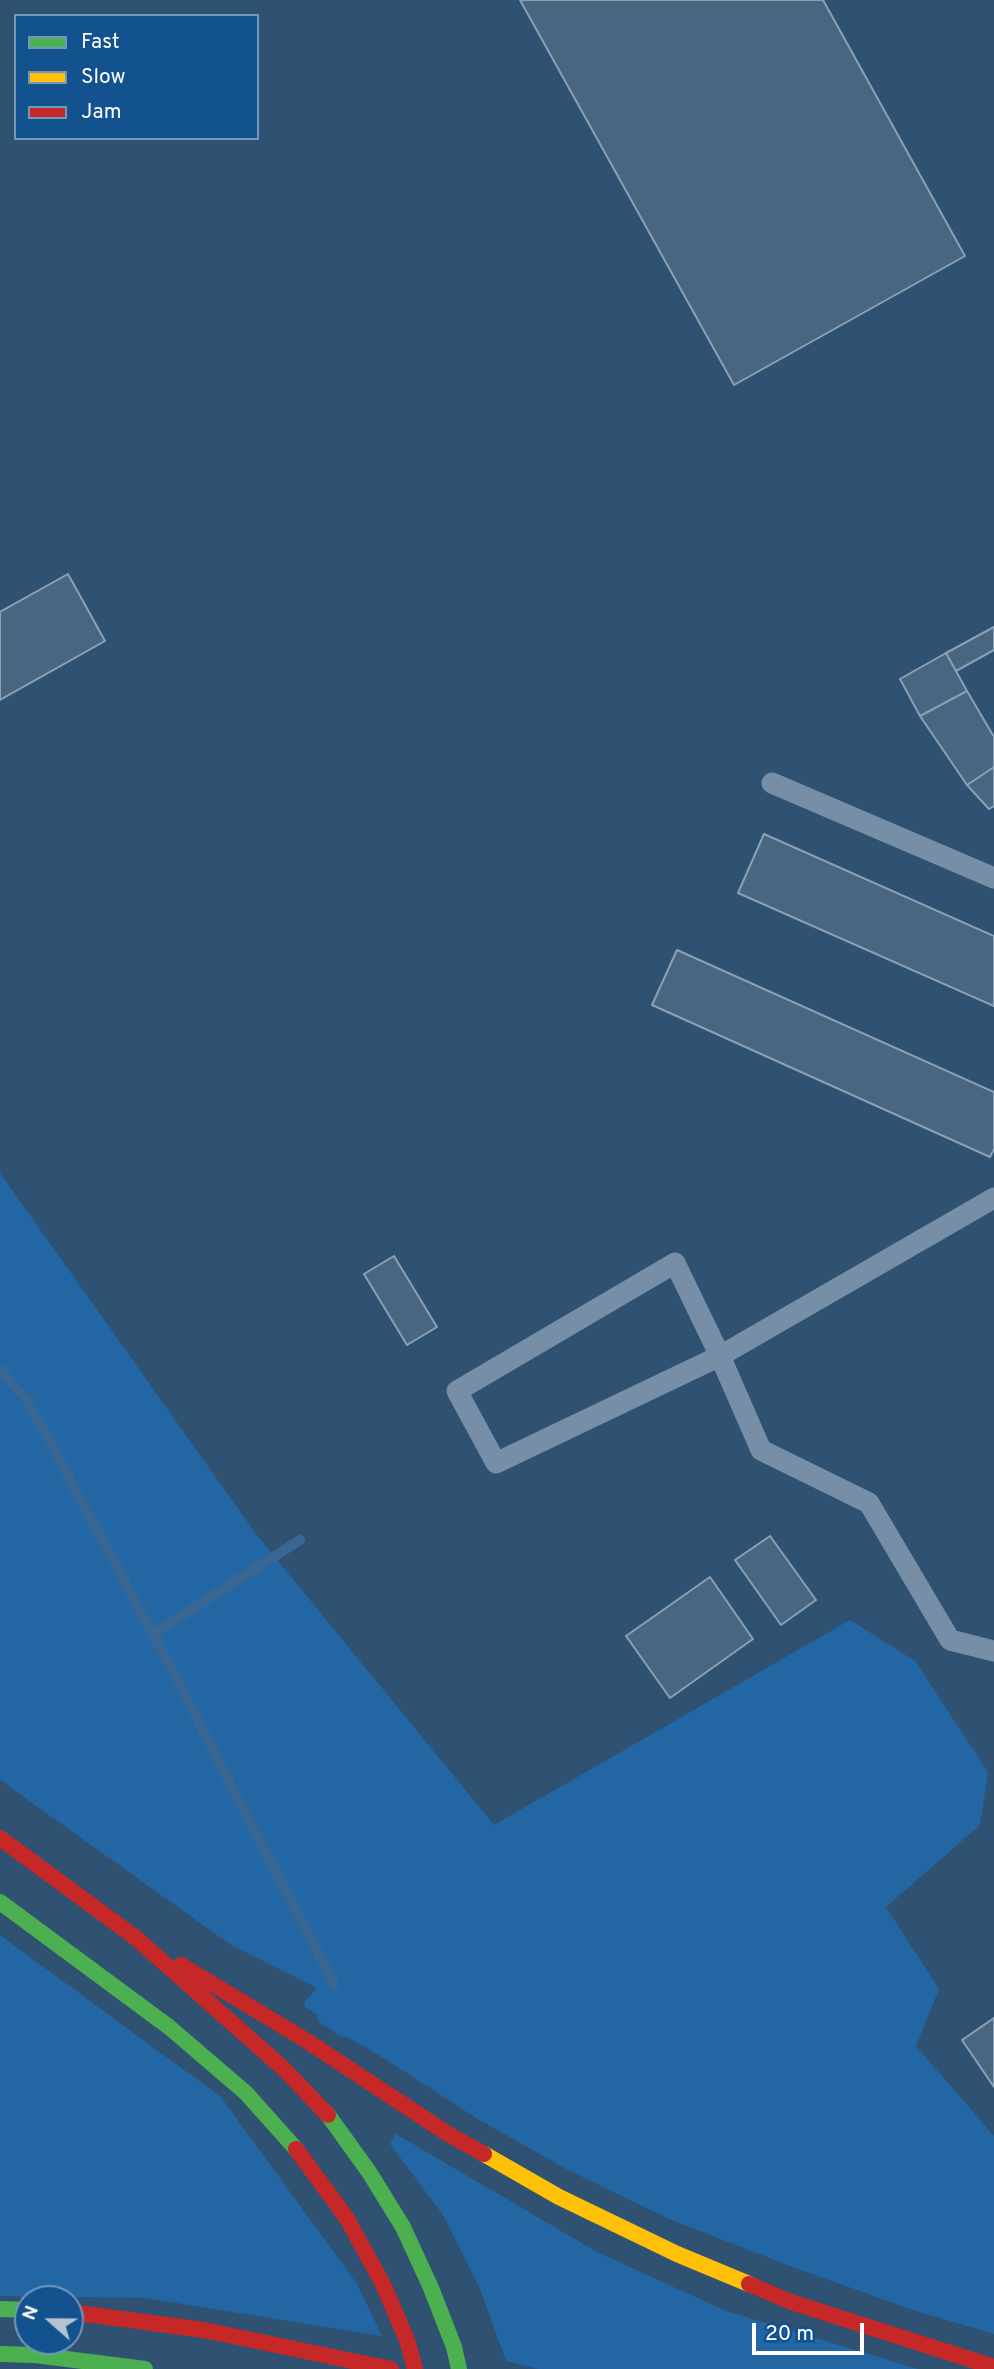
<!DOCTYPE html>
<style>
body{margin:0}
#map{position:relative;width:994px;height:2369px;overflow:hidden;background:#2f5172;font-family:Overpass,sans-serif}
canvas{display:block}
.legend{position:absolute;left:14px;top:14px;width:245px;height:126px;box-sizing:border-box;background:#12528f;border:2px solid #7197bc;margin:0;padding:9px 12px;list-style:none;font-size:21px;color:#fff}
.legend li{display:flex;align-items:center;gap:14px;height:35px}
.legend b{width:35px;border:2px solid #7197bc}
.north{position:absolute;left:14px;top:2285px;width:70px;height:70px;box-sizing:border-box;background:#12528f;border:2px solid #7197bc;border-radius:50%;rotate:291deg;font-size:19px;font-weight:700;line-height:28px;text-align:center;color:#fff}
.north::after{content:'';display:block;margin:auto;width:24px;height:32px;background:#b6c2ce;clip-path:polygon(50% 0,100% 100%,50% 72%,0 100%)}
.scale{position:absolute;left:752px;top:2323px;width:112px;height:32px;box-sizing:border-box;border:4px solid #fff;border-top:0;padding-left:9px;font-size:21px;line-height:24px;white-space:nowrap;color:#fff;-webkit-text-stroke:5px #12528f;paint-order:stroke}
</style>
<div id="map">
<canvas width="994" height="2369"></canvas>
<ul class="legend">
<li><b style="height:9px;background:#4caf50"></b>Fast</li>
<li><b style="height:9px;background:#ffc107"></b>Slow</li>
<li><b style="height:9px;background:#c62828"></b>Jam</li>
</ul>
<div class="north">N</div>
<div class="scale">20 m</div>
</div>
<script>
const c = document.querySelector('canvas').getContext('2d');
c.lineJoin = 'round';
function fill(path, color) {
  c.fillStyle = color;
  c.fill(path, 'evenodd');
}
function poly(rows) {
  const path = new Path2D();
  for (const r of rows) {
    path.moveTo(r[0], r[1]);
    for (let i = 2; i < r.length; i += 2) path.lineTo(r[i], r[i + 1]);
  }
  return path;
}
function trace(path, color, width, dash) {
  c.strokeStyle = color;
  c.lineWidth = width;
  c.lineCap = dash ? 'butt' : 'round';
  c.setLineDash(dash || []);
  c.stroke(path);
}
const green = poly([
 [0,1173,256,1534,494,1825,850,1620,915,1661,988,1772,980,1825,886,1907,939,1989,916,2046,994,2136,994,2334,913,2310,790,2266,669,2219,566,2169,476,2118,390,2062,348,2037,341,2037,318,2021,317,2015,305,2007,304,2002,317,1988,231,1945,0,1780],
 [0,1935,221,2097,357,2284,382,2336,145,2298,0,2296],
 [396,2134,597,2252,726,2311,918,2369,538,2369,506,2361,480,2289,443,2215,390,2144]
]);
const stream = poly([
 [0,1370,27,1400,153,1634,334,1984],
 [153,1634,300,1540]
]);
const building = poly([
 [520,0,823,0,965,256,734,385,520,0],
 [68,574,105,641,0,700,0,612,68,574],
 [994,627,994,650,956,671,946,653,994,627],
 [946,653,967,691,920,716,900,679,946,653],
 [967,691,994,737,994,767,967,785,920,716,967,691],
 [994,767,994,806,989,809,967,785,994,767],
 [764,834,994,936,994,1006,738,893,764,834],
 [677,950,994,1092,994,1149,990,1157,652,1005,677,950],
 [394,1256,437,1327,407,1345,364,1274,394,1256],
 [770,1536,816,1600,781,1625,735,1560,770,1536],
 [710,1577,753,1639,670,1698,626,1636,710,1577],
 [994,2018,994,2087,962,2040,994,2018]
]);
const lane = poly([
 [772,783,994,878],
 [994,1198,720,1356,496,1463,457,1391,675,1263,720,1356,761,1450,869,1503,950,1640,994,1651]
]);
const fast = poly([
 [0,1902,169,2027,246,2093,296,2149],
 [328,2115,369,2172,403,2227,431,2288,454,2347,459,2369],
 [0,2309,28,2310],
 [0,2354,35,2355,145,2369]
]);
const slow = poly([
 [484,2154,559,2197,677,2254,749,2284]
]);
const jam = poly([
 [0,1838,136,1938,284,2069,328,2115],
 [181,1965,307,2041,448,2134,484,2154],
 [296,2149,346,2217,383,2284,407,2340,415,2369],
 [749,2284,791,2302,994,2367],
 [70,2312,204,2330,391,2369]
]);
fill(green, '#2267a4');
trace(stream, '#396793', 10);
fill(building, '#496680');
trace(building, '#8ba0b4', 2);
trace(lane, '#768ea6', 21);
trace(fast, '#4caf50', 16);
trace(slow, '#ffc107', 16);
trace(jam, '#c62828', 16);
</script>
